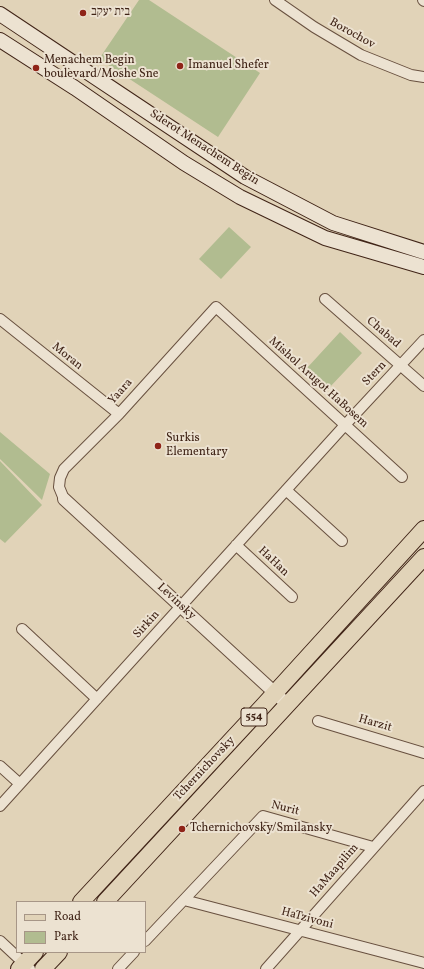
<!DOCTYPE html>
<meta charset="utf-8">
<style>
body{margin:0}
#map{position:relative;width:424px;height:969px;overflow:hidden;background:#e1d3b8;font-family:Vollkorn,serif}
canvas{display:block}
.legend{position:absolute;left:16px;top:901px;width:130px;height:52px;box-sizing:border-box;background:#ece2d1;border:1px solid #a79687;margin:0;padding:5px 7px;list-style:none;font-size:12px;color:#402417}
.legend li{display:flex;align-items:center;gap:8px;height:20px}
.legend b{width:20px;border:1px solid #a79687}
</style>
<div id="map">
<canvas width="424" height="969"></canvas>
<ul class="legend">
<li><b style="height:5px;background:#e1d3b8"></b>Road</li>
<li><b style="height:11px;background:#b1bc90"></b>Park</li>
</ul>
</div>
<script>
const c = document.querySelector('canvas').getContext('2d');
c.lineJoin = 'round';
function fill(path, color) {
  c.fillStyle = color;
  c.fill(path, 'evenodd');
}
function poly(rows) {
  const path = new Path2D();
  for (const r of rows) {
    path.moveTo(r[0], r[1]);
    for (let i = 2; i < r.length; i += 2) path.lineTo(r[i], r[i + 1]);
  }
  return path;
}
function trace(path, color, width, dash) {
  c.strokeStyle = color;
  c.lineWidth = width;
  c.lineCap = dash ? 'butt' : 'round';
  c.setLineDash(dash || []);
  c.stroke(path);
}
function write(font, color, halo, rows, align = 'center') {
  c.font = font + ' Vollkorn,"Frank Ruhl Libre",serif';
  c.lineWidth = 4;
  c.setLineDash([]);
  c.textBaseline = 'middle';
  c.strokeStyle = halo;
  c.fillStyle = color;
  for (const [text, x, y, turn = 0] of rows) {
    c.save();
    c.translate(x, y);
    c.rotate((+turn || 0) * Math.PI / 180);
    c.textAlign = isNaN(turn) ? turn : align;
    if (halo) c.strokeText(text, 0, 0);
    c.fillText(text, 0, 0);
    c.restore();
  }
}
const green = poly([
 [139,0,149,0,260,73,218,137,99,59],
 [229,227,251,247,221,279,199,259],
 [340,332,362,353,329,388,307,368],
 [0,432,50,474,42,500,0,459],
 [0,461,42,505,5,543,0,539]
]);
const minor = poly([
 [275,0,314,27,361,55,411,75,424,77],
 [423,0,424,1],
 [325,299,424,386],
 [0,319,119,414],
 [286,490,342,541],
 [64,499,59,487,60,478,64,469,119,414,216,307,402,477],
 [236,545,292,597],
 [22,629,97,699],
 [318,721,424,753],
 [0,766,20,784],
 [0,806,345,425,424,340],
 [184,900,424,963],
 [0,941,30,969],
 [145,941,263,816,373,847],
 [118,969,134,952],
 [266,969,424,791]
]);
const tertiary = poly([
 [64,499,288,705]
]);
const secondary = poly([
 [0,14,245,177,333,223,424,252],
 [0,40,75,88,184,163,240,197,325,238,424,267]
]);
const primary = poly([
 [81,902,263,706,424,529],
 [105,902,424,557],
 [19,969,35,952],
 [43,969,59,952]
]);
const markers = [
 [83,13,4,"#8f2418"],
 [180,66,4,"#8f2418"],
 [36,68,4,"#8f2418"],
 [158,446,4,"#8f2418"],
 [182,829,4,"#8f2418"]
];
const shields = [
 [254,717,26]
];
const shieldNames = [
 ["554",254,717]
];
const poiNames = [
 ["בית יעקב",91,13],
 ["Menachem Begin",44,61],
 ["boulevard/Moshe Sne",44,75],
 ["Imanuel Shefer",188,66],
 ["Surkis",166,439],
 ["Elementary",166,453],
 ["Tchernichovsky/Smilansky",190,829]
];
const streetNames = [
 ["Borochov",352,34,29],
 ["Sderot Menachem Begin",204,148,33],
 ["Chabad",383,333,41],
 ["Moran",67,357,39],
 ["Stern",375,374,-47],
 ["Mishol Arugot HaBosem",318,383,42],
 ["Yaara",121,392,-48],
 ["HaHan",273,562,43],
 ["Levinsky",176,602,43],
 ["Sirkin",147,625,-48],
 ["Harzit",375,724,16],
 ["Tchernichovsky",205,769,-47],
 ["Nurit",285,809,14],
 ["HaMaapilim",335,871,-49],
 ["HaTzivoni",307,919,15]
];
fill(green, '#b1bc90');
trace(minor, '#68503f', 12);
trace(tertiary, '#68503f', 14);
trace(secondary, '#402417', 16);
trace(primary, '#402417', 18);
trace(minor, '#ece2d1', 10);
trace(tertiary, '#ece2d1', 12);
trace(secondary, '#ece2d1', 14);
trace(primary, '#e1d3b8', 16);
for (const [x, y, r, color] of markers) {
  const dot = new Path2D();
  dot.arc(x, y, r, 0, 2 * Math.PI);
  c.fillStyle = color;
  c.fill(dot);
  trace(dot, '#ece2d1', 1.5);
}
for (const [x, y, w] of shields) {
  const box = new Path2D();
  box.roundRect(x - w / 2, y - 9, w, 18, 3);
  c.fillStyle = '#ece2d1';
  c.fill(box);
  trace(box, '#402417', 1);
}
write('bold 11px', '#402417', null, shieldNames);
write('12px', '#402417', '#ece2d1', poiNames, 'left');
write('12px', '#402417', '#ece2d1', streetNames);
</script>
